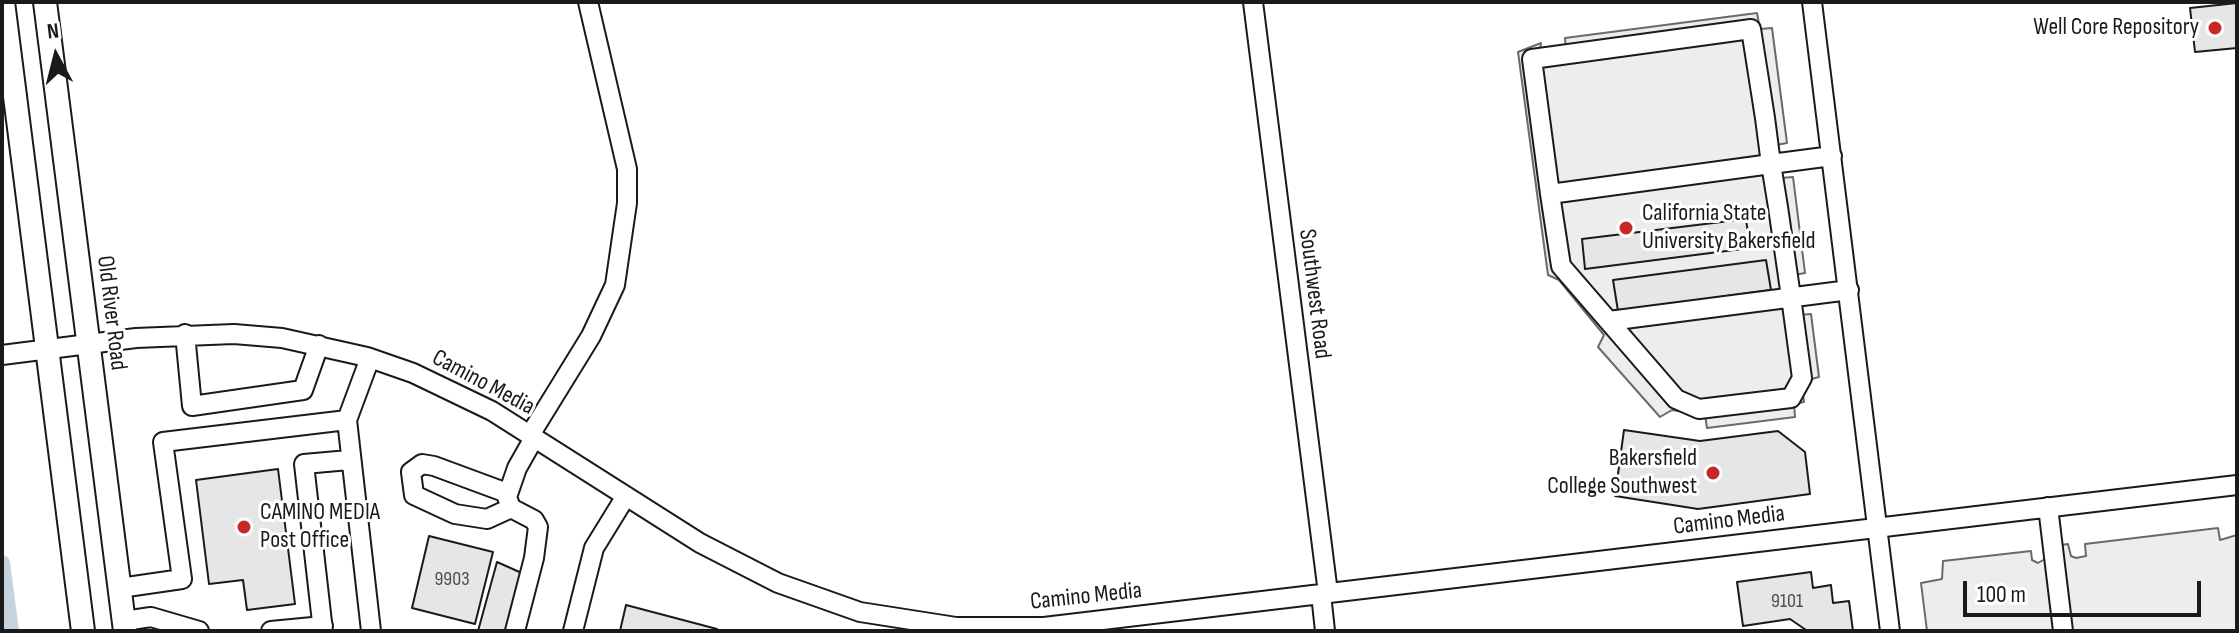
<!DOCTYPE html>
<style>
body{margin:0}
#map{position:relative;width:2239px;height:633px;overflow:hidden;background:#fff;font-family:"Sofia Sans Condensed",sans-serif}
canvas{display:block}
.frame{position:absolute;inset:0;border:4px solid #1a1a1a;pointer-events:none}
.north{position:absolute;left:16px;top:16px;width:80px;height:80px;-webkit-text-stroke:6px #fff;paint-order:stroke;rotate:353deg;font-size:22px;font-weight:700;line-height:32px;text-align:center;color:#1a1a1a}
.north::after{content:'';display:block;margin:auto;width:28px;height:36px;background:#1a1a1a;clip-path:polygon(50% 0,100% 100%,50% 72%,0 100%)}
.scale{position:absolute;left:1963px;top:581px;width:238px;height:36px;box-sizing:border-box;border:4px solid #1a1a1a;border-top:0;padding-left:10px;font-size:24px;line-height:28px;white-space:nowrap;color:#1a1a1a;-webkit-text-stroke:6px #fff;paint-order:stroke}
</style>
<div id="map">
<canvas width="2239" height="633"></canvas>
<div class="frame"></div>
<div class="north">N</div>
<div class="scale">100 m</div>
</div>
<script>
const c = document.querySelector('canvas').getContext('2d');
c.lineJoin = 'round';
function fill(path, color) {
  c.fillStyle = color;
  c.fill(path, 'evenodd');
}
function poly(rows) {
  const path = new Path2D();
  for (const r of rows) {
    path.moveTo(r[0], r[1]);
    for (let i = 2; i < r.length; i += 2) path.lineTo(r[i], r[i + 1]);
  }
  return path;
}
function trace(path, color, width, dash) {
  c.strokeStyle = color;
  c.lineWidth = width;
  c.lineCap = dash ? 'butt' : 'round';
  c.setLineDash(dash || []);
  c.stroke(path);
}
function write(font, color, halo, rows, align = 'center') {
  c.font = font + ' "Sofia Sans Condensed",sans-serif';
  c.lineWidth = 6;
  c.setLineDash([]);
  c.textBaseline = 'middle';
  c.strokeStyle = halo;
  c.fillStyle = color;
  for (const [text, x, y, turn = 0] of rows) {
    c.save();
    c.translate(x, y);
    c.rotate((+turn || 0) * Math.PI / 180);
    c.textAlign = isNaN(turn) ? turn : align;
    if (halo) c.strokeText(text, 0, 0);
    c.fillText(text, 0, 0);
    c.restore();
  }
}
const parking = poly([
 [1757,13,1760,29,1772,28,1787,143,1776,145,1784,171,1780,175,1781,178,1793,177,1805,273,1794,275,1799,315,1811,314,1819,377,1801,382,1804,402,1794,404,1795,417,1707,428,1705,415,1672,410,1660,417,1598,347,1604,335,1559,280,1548,275,1518,52,1541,43,1540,52,1566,50,1565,38,1757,13],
 [2218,528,2220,540,2237,535,2237,631,1927,631,1921,583,1942,579,1943,561,2031,551,2032,560,2038,563,2045,559,2046,547,2068,544,2071,556,2076,558,2086,556,2085,544,2218,528]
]);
const canal = poly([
 [2,563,11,631]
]);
const building = poly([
 [2237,3,2237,48,2195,52,2190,8,2237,3],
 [1746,219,1750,248,1585,269,1582,239,1746,219],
 [1766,260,1771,290,1618,311,1613,280,1766,260],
 [1624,430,1700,441,1778,431,1805,452,1810,494,1698,509,1615,496,1624,430],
 [278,469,295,604,247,610,243,580,209,584,196,480,278,469],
 [429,536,493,552,475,624,412,608,429,536],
 [497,562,524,574,510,631,478,631,497,562],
 [1811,572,1813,588,1831,585,1833,603,1849,601,1853,631,1806,630,1790,619,1743,626,1737,582,1811,572],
 [626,605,717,629,718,631,620,631,626,605]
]);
const minor = poly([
 [1253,2,1328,593],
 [1812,2,1890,631],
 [1550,194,1532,59,1751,29,1765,118,1771,164,1778,207,1791,297,1802,378,1791,398,1699,409,1676,399,1561,266,1550,194,1771,164,1832,156],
 [1609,321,1849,290],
 [185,334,192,406,303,390,319,345],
 [2,355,136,338,234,334,282,338,367,357,413,373,492,411,700,543,778,583,860,612,956,627,1044,627,2237,485],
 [370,358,347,420,371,631],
 [530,435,591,336,615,285,627,203,627,169,588,2],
 [507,493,434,466,422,464,411,472,414,495,455,514,487,519,511,508],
 [2048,507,2063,631],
 [120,588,182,579,163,442,347,420],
 [1321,594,1325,631],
 [124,621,151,617,199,631],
 [271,631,323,626],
 [323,631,304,464,349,460],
 [515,631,534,558,538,527,534,520,511,508,507,497,517,468,534,438],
 [573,631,594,548,626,496]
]);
const major = poly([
 [3,2,83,631],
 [45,2,125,631]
]);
const markers = [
 [2215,28,8,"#c62828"],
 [1626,228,8,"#c62828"],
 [1713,473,8,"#c62828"],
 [244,527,8,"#c62828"]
];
const numberNames = [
 ["9903",452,580],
 ["9101",1787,602]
];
const poiNames = [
 ["Well Core Repository",2199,28],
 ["California State",1642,214,"left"],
 ["University Bakersfield",1642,242,"left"],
 ["Bakersfield",1697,459],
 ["College Southwest",1697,487],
 ["CAMINO MEDIA",260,513,"left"],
 ["Post Office",260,541,"left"]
];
const streetNames = [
 ["Southwest Road",1314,294,83],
 ["Old River Road",111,313,83],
 ["Camino Media",483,383,28],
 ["Camino Media",1729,521,-7],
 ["Camino Media",1086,597,-6]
];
fill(parking, '#ededed');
trace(parking, '#6a6a6a', 2);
trace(canal, '#c6d2dc', 16);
fill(building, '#e6e6e6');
trace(building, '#1a1a1a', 2);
trace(minor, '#1a1a1a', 22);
trace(major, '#1a1a1a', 26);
trace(minor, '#fff', 18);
trace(major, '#fff', 22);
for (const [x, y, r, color] of markers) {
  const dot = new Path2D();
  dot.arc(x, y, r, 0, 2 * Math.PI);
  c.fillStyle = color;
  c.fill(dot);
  trace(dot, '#fff', 3);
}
write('20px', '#4d4d4d', null, numberNames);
write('24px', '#1a1a1a', '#fff', poiNames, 'right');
write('24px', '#1a1a1a', '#fff', streetNames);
</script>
